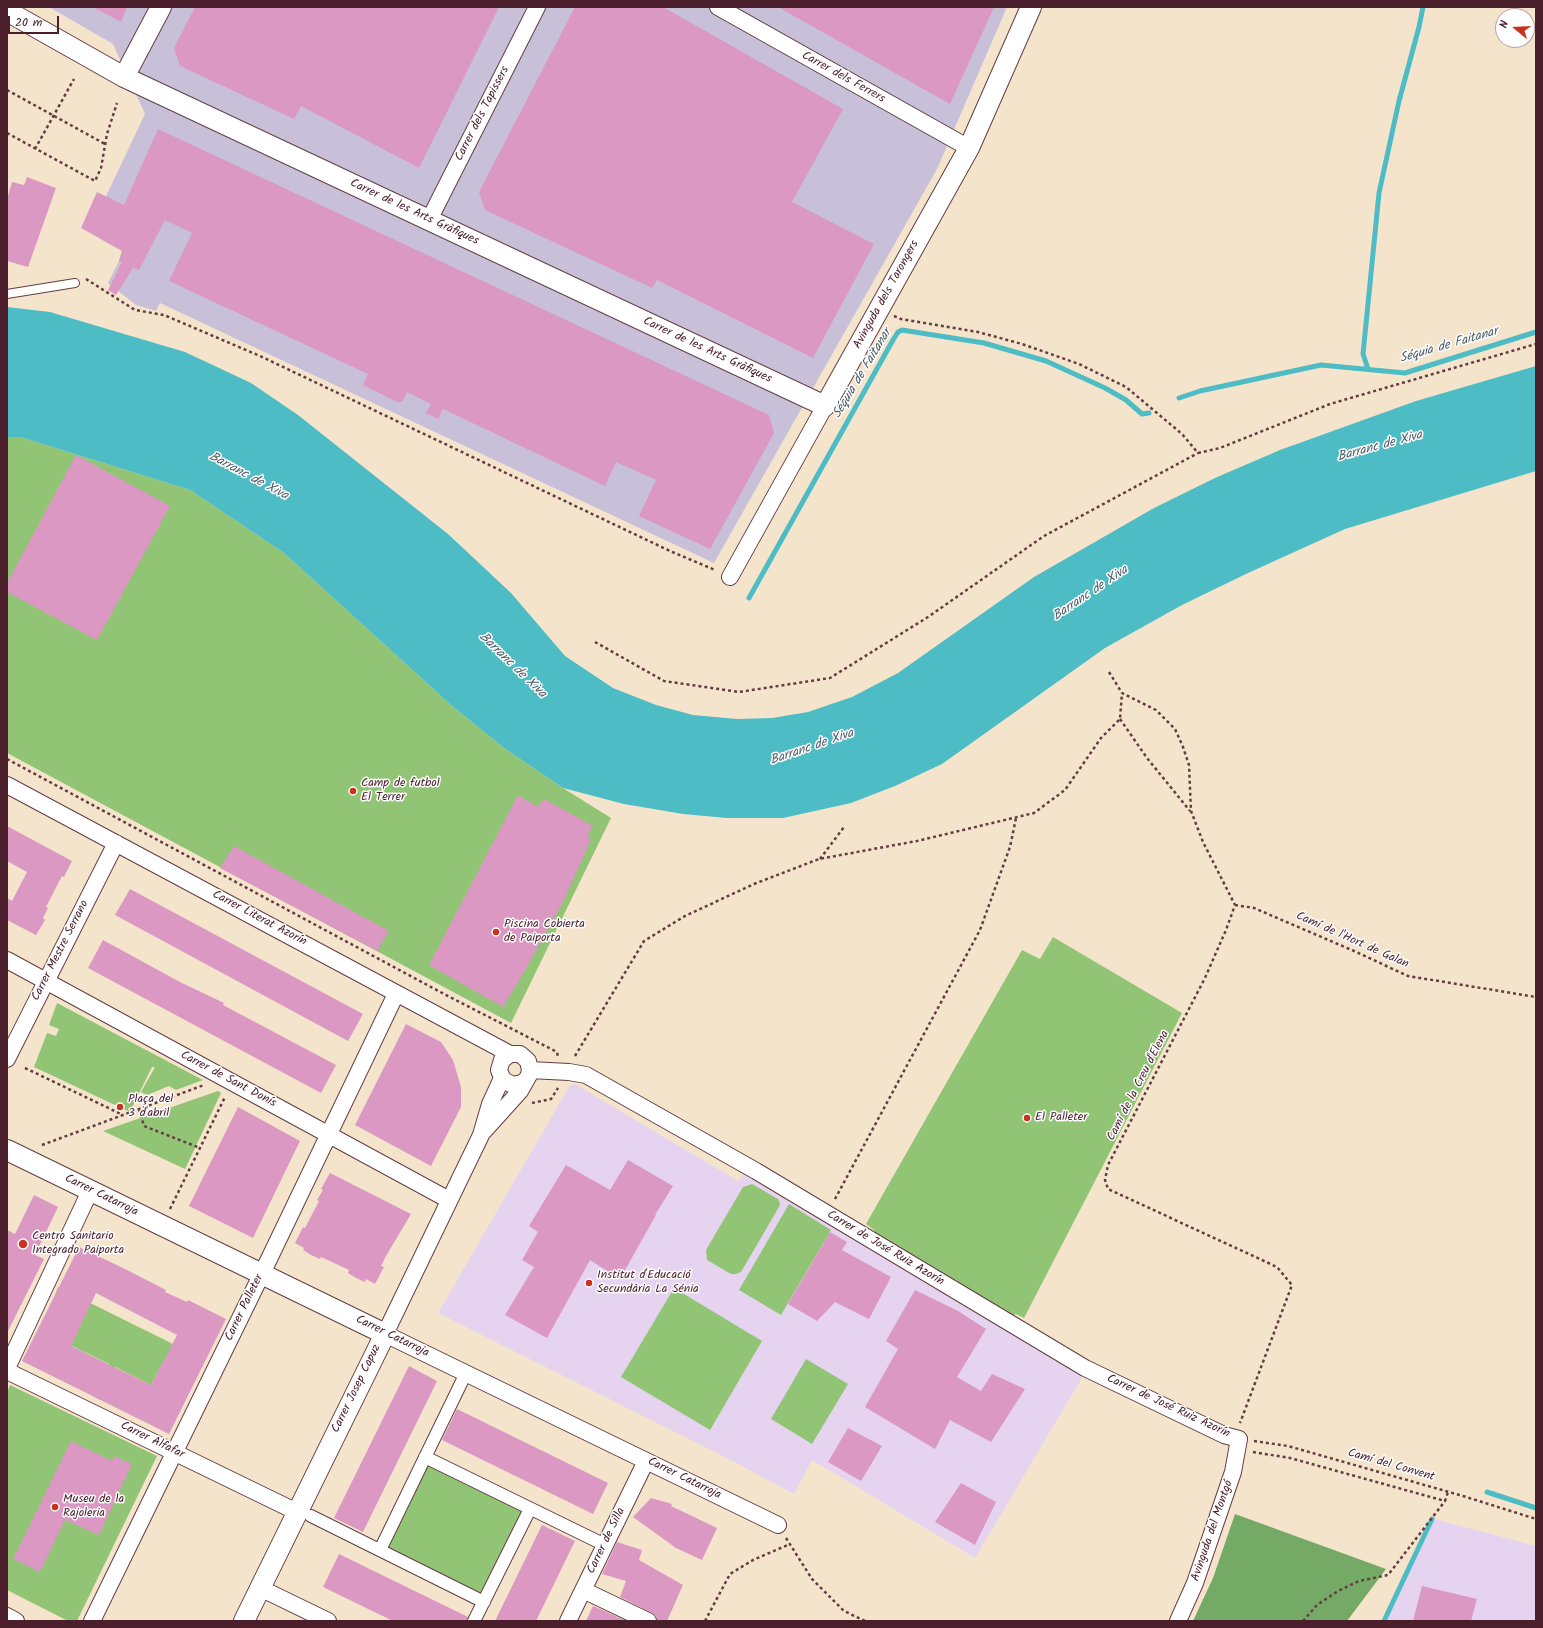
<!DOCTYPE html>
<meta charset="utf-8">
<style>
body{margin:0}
#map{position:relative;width:1543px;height:1628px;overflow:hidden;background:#f5e4cc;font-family:Kalam,sans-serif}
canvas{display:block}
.frame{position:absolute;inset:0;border:8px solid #4a1f2b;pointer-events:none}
.north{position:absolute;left:1495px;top:8px;width:40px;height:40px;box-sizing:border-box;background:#fff;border:1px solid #b7a5aa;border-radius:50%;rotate:288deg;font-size:11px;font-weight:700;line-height:16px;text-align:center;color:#4a1f2b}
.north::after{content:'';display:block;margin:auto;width:14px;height:18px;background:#c8321e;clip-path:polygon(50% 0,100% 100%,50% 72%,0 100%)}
.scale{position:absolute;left:8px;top:16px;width:51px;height:18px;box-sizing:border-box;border:2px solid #4a1f2b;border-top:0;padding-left:5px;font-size:12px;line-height:14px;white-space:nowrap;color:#4a1f2b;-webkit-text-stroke:3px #fff;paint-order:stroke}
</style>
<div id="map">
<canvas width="1543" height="1628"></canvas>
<div class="frame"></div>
<div class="north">N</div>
<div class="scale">20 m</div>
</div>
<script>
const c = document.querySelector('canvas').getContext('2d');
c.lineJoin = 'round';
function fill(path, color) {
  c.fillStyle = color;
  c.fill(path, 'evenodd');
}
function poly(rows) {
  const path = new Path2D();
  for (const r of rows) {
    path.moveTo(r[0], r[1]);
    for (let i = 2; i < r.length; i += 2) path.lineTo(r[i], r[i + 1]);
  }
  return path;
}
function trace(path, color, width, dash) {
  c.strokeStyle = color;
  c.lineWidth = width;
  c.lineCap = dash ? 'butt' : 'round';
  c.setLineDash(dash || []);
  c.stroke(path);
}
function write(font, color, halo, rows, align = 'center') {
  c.font = font + ' Kalam,sans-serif';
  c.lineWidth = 3;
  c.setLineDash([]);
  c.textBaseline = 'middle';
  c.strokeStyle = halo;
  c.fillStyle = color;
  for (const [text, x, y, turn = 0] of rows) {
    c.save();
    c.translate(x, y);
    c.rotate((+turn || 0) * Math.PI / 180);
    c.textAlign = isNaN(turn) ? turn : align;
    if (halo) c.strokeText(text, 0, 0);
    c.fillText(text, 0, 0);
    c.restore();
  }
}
const built = poly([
 [575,1084,738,1181,744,1175,1083,1376,975,1558,812,1460,794,1494,723,1456,438,1313,570,1085],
 [1434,1519,1536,1546,1536,1621,1387,1621]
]);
const industrial = poly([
 [49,7,1007,7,937,169,714,563,160,303,156,311,136,305,108,283,119,261,122,251,106,196,145,114,113,44]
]);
const green = poly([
 [7,437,20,437,190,490,284,553,452,706,504,748,563,788,611,818,511,1023,7,753],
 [1053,937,1182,1013,1024,1318,1016,1314,1009,1317,875,1236,874,1230,866,1224,1022,950,1040,959],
 [57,1003,203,1080,176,1090,169,1086,147,1095,141,1092,155,1067,152,1067,130,1112,34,1067,47,1033,56,1036,59,1029,49,1025],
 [218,1091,221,1093,185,1169,103,1131],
 [752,1184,778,1199,780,1203,779,1207,741,1272,736,1274,731,1274,707,1260,706,1250,743,1187],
 [789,1204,831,1230,781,1315,739,1290],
 [58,1287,173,1344,151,1385,115,1367,100,1400,93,1396,109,1364,53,1337,87,1310,55,1295],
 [674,1288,762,1341,710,1430,621,1377],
 [806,1359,848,1384,812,1444,771,1419],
 [10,1385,157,1456,77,1621,68,1621,7,1590,7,1392],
 [427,1462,525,1510,483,1597,384,1549]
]);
const forest = poly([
 [1235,1514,1386,1569,1347,1621,1193,1621,1213,1578]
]);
const water = poly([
 [7,307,50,312,185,352,251,383,298,415,448,534,511,593,565,656,613,688,656,705,693,715,737,719,772,718,808,712,852,697,898,673,1034,577,1154,508,1215,478,1280,450,1416,401,1536,366,1536,471,1345,529,1248,573,1182,605,1105,648,942,764,895,786,851,803,783,818,727,818,683,814,624,804,563,788,504,748,452,706,284,553,190,490,20,437,7,437]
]);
const stream = poly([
 [1368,369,1363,354,1379,193,1399,101,1419,27,1423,7],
 [1179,398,1200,391,1321,365,1405,373,1536,332],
 [749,598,893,340,898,332,902,330,984,343,1046,361,1105,388,1126,400,1142,414,1149,413],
 [1487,1492,1536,1508],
 [1384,1621,1432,1519]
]);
const building = poly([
 [93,7,127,7,121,22],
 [195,7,499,7,419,168,301,106,294,119,180,66,174,48],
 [575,7,663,7,843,109,792,202,874,244,813,358,657,280,652,288,485,210,479,192],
 [778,7,994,7,950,104],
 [158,129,769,415,774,433,710,549,639,516,656,480,616,462,605,486,443,409,438,419,426,413,431,404,407,392,402,402,397,402,363,385,368,374,169,281,192,233,165,220,139,270,133,268,116,295,108,290,122,262,119,261,122,251,81,228,97,192,124,205],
 [27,177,56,188,28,267,7,261,7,199,12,182,24,185],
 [76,455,170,506,97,640,7,592,7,583],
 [518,795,538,807,544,799,593,826,587,835,591,839,564,900,524,972,503,1007,429,965],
 [7,826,72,861,64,877,62,876,46,907,48,908,43,918,45,920,36,935,7,920,7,898,12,901,27,872,7,861],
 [234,846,389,931,377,951,220,868],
 [130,889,363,1014,348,1041,115,915],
 [103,940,180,982,224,1003,223,1005,336,1065,321,1093,88,968],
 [406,1024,441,1042,453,1060,461,1087,461,1107,431,1166,355,1125],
 [238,1107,300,1141,253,1238,189,1206],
 [628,1160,673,1186,655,1215,656,1215,620,1279,590,1260,547,1338,505,1315,534,1267,522,1260,538,1232,529,1226,566,1165,610,1190],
 [330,1173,411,1214,386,1256,381,1266,384,1267,375,1284,366,1279,365,1282,356,1278,348,1273,349,1270,321,1257,320,1259,311,1255,303,1250,304,1248,295,1243,303,1227,305,1228,319,1201,317,1200,323,1190,321,1189],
 [34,1195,58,1207,35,1255,44,1259,7,1333,7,1230,15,1234],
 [830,1232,847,1242,842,1250,891,1277,869,1319,835,1302,817,1321,788,1304],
 [79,1247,125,1269,166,1290,165,1292,187,1302,188,1300,226,1319,169,1434,22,1361],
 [96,1293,177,1335,151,1385,71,1346],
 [915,1290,958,1311,986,1329,957,1377,981,1391,992,1374,1025,1389,991,1442,950,1420,935,1449,865,1407,898,1349,886,1341],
 [409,1366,437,1381,363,1532,334,1518],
 [457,1409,608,1483,593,1514,442,1440],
 [848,1428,882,1446,861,1481,828,1462],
 [71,1441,112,1461,114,1456,132,1464,99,1535,65,1520,40,1572,13,1559],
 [961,1483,996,1502,975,1545,935,1522],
 [651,1498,672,1504,671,1506,717,1528,702,1560,676,1548,633,1517],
 [542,1525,575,1541,536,1621,495,1621],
 [617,1542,642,1550,639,1560,683,1585,667,1621,657,1621,656,1616,652,1613,620,1597,626,1581,602,1574],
 [339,1554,468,1617,467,1621,393,1621,323,1587],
 [1422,1586,1477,1599,1471,1621,1413,1621],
 [593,1606,607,1612,626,1621,586,1621]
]);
const path = poly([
 [7,90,105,144],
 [7,133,95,181,101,168,107,134,117,103],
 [35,149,74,79],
 [86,279,135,310,164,315,260,356,670,551,715,570],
 [894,316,901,319,978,332,1022,344,1079,364,1126,387,1182,434,1198,453,1220,448,1330,404,1536,344],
 [595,642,664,681,739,692,830,678,928,617,1044,536,1198,453],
 [1109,672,1122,693,1156,710,1175,729,1183,747,1189,765,1191,811,1203,842,1235,905,1226,930,1205,978,1108,1165,1105,1180,1108,1189,1277,1267,1292,1285,1240,1423],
 [1120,719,1147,758,1190,811],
 [7,759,444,994,557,1052,558,1057],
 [820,859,844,827],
 [1235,905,1254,908,1354,951,1408,976,1536,997],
 [575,1056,644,941,685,916,754,884,819,859,917,841,1034,813,1065,790,1101,738,1120,719,1122,693],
 [25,1068,123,1115],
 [532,1103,551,1099,558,1088],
 [139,1109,144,1126,200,1148],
 [42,1145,204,1085],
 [835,1199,980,930,1010,847,1016,818],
 [170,1209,225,1097],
 [1254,1441,1288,1446,1463,1496,1536,1519],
 [1253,1452,1290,1458,1445,1501,1448,1492],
 [786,1538,812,1579,844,1611,865,1621],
 [705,1621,730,1574,753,1560,790,1544],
 [1303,1621,1317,1605,1338,1591,1359,1581,1388,1575,1445,1501]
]);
const service = poly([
 [7,294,75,283]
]);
const pedestrian = poly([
 [425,1457,605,1545],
 [311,1516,484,1602],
 [380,1550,466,1373],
 [474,1621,530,1509]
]);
const minor = poly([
 [718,7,969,148],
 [429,220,537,7],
 [730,577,825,406],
 [7,785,510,1054],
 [7,960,449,1200],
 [7,1059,116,843],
 [530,1070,569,1072,586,1075,756,1171,1085,1368,1224,1435,1239,1439,1233,1472,1195,1583,1178,1621],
 [502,1078,490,1104,481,1135,385,1334,778,1525],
 [484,1131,520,1091,529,1075,530,1070,528,1061,520,1054,510,1054,502,1060,499,1070,502,1078,505,1081,513,1085,522,1083,526,1080],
 [7,1368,90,1191],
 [7,1371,297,1512],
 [260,1588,328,1621],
 [583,1590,648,1621],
 [7,1616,16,1621],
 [92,1621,270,1257,396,994],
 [568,1621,646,1461]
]);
const tertiary = poly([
 [7,11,124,77,825,406,969,148,1031,7],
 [124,77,161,7],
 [7,1150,385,1334,244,1621]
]);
const markers = [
 [353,791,4,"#c8321e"],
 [496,932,4,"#c8321e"],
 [120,1107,4,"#c8321e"],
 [1027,1118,4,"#c8321e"],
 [23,1244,5,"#c8321e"],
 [589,1283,4,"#c8321e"],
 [55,1507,4,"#c8321e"]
];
const streetNames = [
 ["Carrer dels Ferrers",843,78,29],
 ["Carrer dels Tapissers",483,114,-63],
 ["Carrer de les Arts Gràfiques",414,213,25],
 ["Avinguda dels Tarongers",887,295,-61],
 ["Carrer de les Arts Gràfiques",707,351,25],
 ["Carrer Literat Azorín",259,919,28],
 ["Camí de l'Hort de Galan",1352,941,24],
 ["Carrer Mestre Serrano",61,951,-63],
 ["Carrer de Sant Donís",228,1080,28],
 ["Camí de la Creu d'Elena",1139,1086,-63],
 ["Carrer Catarroja",101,1196,26],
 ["Carrer de José Ruiz Azorín",885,1249,31],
 ["Carrer Palleter",245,1308,-64],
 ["Carrer Catarroja",392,1337,26],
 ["Carrer Josep Capuz",357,1389,-64],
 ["Carrer de José Ruiz Azorín",1168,1407,25],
 ["Carrer Alfafar",152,1441,26],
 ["Camí del Convent",1391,1466,16],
 ["Carrer Catarroja",684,1479,26],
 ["Avinguda del Montgó",1213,1531,-71],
 ["Carrer de Silla",607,1541,-64]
];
const poiNames = [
 ["Camp de futbol",361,784],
 ["El Terrer",361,798],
 ["Piscina Cobierta",504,925],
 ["de Paiporta",504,939],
 ["Plaça del",128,1100],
 ["3 d'abril",128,1114],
 ["El Palleter",1035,1118],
 ["Centro Sanitario",32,1237],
 ["Integrado Paiporta",32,1251],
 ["Institut d'Educació",597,1276],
 ["Secundària La Sénia",597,1290],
 ["Museu de la",63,1500],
 ["Rajoleria",63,1514]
];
const waterNames = [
 ["Séquia de Faitanar",1449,346,-16],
 ["Séquia de Faitanar",863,374,-59],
 ["Barranc de Xiva",1380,447,-15],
 ["Barranc de Xiva",248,477,28],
 ["Barranc de Xiva",1091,594,-34],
 ["Barranc de Xiva",512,666,44],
 ["Barranc de Xiva",812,748,-19]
];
fill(built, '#e6d3f0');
fill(industrial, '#c8c0d8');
fill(green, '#92c475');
fill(forest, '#75aa66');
fill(water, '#4ebcc4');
trace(stream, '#4ebcc4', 5);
fill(building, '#da98c3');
trace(service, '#643d43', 10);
trace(pedestrian, '#643d43', 14);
trace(minor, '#643d43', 18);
trace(tertiary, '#643d43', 22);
trace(path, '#643d43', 2.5, [3, 3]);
trace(service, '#fff', 8);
trace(pedestrian, '#fff', 12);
trace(minor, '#fff', 16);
trace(tertiary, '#fff', 20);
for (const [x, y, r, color] of markers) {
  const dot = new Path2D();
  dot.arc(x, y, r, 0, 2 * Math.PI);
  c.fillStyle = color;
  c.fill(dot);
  trace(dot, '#fff', 1.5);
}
write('12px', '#4a1f2b', '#fff', streetNames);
write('12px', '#4a1f2b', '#fff', poiNames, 'left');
write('italic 13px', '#4c5e68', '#fff', waterNames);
</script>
